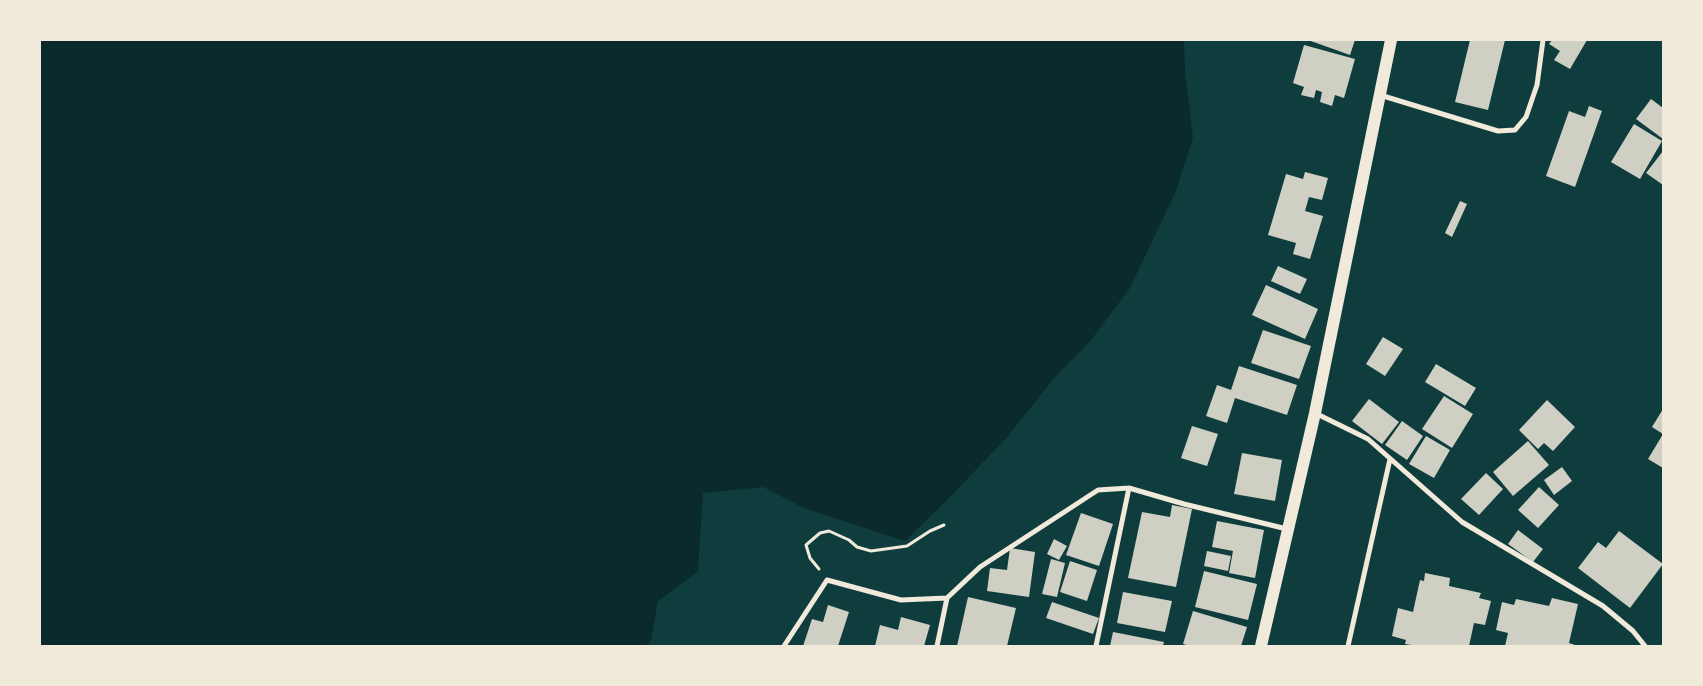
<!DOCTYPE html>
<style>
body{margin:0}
#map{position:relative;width:1703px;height:686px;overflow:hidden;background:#0f3d3e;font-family:"Open Sans",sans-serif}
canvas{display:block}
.frame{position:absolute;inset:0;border:41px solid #f1e9da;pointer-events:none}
</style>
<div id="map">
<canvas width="1703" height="686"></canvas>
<div class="frame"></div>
</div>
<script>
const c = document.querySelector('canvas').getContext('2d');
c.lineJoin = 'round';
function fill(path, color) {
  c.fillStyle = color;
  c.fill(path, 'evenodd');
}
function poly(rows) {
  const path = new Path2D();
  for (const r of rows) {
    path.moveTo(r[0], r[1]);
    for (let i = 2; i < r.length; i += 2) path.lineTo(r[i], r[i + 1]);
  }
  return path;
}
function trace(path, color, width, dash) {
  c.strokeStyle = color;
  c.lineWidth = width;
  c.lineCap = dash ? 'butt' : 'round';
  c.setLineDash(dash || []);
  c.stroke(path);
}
const water = poly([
 [40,40,1184,40,1185,72,1193,137,1176,191,1130,288,1088,344,1054,378,1008,436,949,498,905,541,804,508,763,487,703,493,698,571,658,601,651,641,646,646,40,646]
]);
const building = poly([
 [1308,40,1355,40,1350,55],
 [1470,40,1505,40,1488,110,1455,102],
 [1552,40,1587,40,1570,69,1554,60,1560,51,1549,44],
 [1304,45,1355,59,1344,98,1335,95,1332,106,1320,102,1322,92,1316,90,1314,98,1301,95,1304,87,1293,83],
 [1651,99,1663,108,1663,139,1636,119],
 [1589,106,1602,111,1575,187,1546,176,1569,111,1585,117],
 [1634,124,1662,141,1640,179,1611,162],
 [1663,151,1663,185,1646,173],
 [1305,172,1328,178,1322,200,1309,197,1305,211,1323,216,1310,259,1293,254,1296,243,1268,235,1286,174,1303,179],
 [1460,201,1467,204,1452,237,1445,233],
 [1278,266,1307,279,1300,294,1271,281],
 [1266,285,1318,309,1305,339,1252,315],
 [1263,330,1311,346,1299,379,1251,363],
 [1383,337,1403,349,1385,376,1366,364],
 [1436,364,1476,388,1465,406,1425,382],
 [1239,366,1297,385,1287,415,1235,398,1227,423,1206,416,1217,385,1231,390],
 [1444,396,1473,414,1452,448,1422,429],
 [1369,399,1399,422,1382,444,1352,421],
 [1547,400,1575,427,1553,451,1544,443,1538,449,1519,430],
 [1663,409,1663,434,1652,427],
 [1402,421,1423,436,1407,460,1385,445],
 [1192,426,1218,434,1207,466,1181,458],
 [1663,434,1663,468,1648,459],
 [1426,436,1450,450,1434,478,1409,464],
 [1528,441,1549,465,1513,496,1493,472],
 [1242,453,1282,460,1275,501,1234,494],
 [1562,467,1572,481,1554,495,1544,480],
 [1486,473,1503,489,1479,515,1461,499],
 [1539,487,1559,505,1538,528,1518,510],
 [1172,505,1192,509,1176,587,1128,578,1142,512,1170,517],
 [1081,513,1113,524,1099,566,1066,555],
 [1217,521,1264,530,1255,578,1229,573,1233,551,1212,547],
 [1518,530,1543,549,1533,562,1508,544],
 [1619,531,1663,564,1630,608,1578,568,1598,542,1606,548],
 [1054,539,1067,546,1059,560,1047,554],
 [1010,548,1035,552,1029,597,987,591,990,568,1007,570],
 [1207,551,1231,556,1228,571,1204,566],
 [1051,559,1065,563,1057,597,1042,594],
 [1070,561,1097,570,1087,601,1060,592],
 [1204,571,1257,584,1248,620,1195,607],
 [1425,573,1450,578,1449,586,1481,593,1479,598,1491,601,1485,625,1474,623,1469,646,1417,646,1405,644,1406,640,1392,636,1398,608,1413,612,1420,580,1424,581],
 [1123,592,1172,601,1165,632,1117,623],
 [968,597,1016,608,1007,646,957,646],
 [1552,598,1578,604,1569,643,1578,646,1505,646,1508,633,1496,630,1502,602,1514,605,1516,599,1549,606],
 [1052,602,1099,618,1093,634,1046,618],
 [828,605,849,612,838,646,803,646,812,619,823,622],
 [1193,611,1247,627,1241,646,1190,646,1183,644],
 [901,617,930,625,924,646,875,646,880,625,898,630],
 [1113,632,1164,642,1163,646,1110,646]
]);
const path = poly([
 [819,569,810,558,806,545,820,533,829,531,849,540,857,547,871,551,907,546,930,531,944,525]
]);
const minor = poly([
 [1380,95,1498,131,1515,130,1526,117,1537,85,1543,40],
 [1315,413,1368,439,1462,522,1603,606,1633,631,1645,646],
 [784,646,827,580,901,600,947,598],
 [937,646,947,598,980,567,1098,490,1129,488,1184,504,1287,529],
 [1096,646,1129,488],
 [1348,646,1390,459]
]);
const primary = poly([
 [1261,646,1315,413,1391,40]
]);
fill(water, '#0a2a2b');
fill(building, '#cfcfc3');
trace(path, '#f1e9da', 3);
trace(minor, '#f1e9da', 5);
trace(primary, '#f1e9da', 12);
</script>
